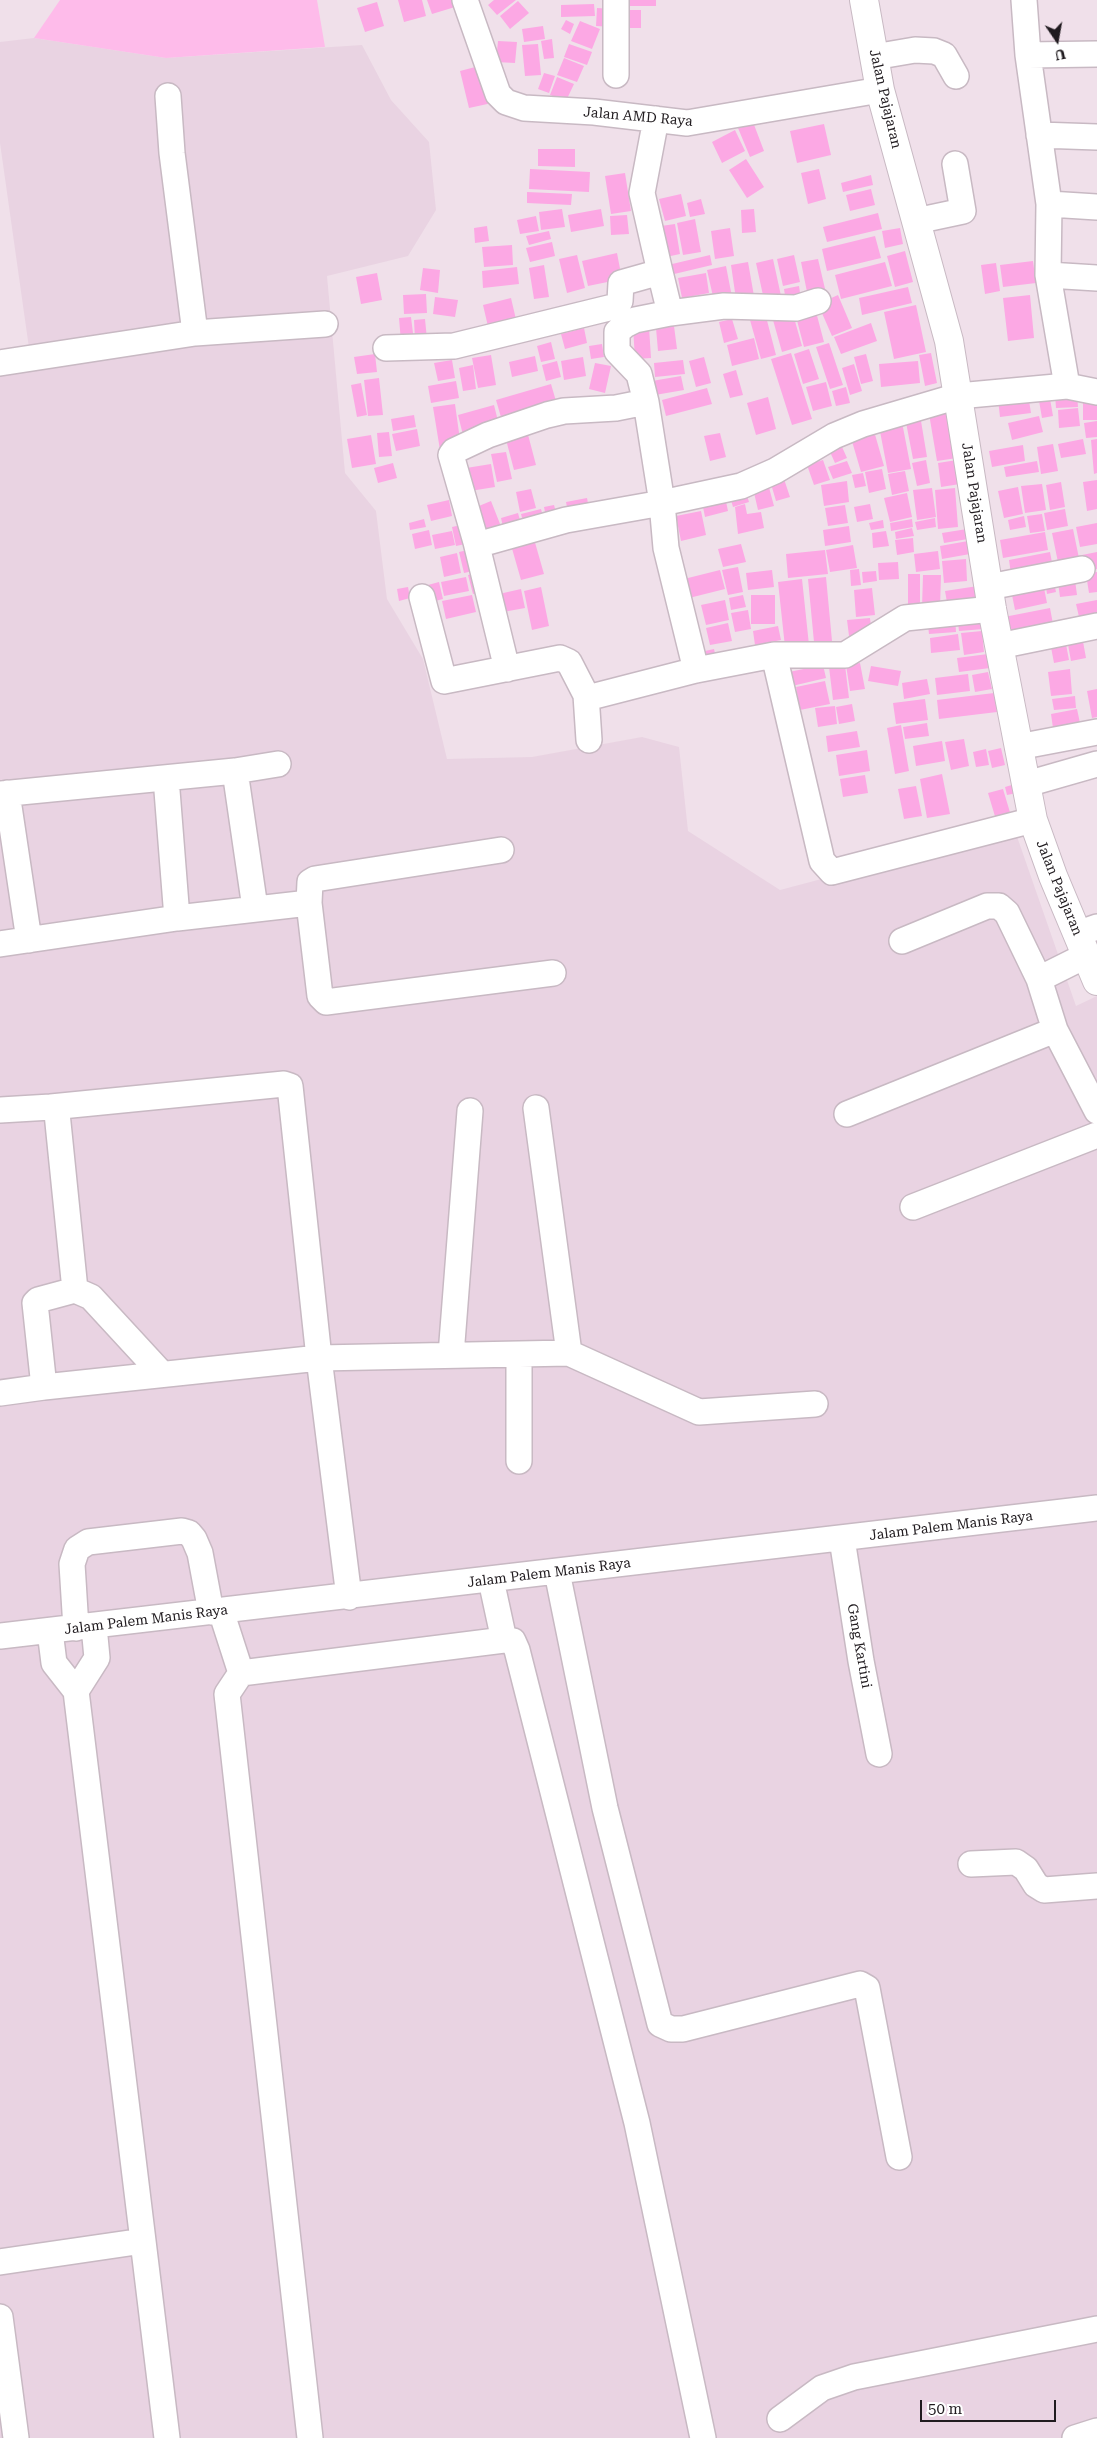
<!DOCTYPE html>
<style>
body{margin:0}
#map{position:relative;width:1097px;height:2438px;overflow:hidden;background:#f0e0ea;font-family:"Roboto Serif",serif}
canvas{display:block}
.north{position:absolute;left:1032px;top:15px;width:50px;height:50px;-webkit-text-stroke:4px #fff;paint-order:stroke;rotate:168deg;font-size:14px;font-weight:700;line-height:20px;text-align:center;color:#201b1f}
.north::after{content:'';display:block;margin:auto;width:18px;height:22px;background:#201b1f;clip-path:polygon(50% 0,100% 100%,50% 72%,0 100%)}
.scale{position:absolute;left:920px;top:2400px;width:136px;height:22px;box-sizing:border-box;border:2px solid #201b1f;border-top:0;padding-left:6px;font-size:15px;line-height:18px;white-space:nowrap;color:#201b1f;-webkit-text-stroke:4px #fff;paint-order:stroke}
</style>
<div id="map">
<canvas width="1097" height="2438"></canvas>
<div class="north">U</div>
<div class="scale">50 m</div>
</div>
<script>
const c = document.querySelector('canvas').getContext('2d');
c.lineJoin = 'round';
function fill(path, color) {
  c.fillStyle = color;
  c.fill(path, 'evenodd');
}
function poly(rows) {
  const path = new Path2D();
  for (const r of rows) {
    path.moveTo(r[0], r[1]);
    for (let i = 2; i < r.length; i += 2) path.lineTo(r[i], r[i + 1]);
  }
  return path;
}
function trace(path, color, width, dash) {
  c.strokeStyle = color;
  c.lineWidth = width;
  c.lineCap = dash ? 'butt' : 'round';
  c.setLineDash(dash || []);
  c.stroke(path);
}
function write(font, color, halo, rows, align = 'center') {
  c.font = font + ' "Roboto Serif",serif';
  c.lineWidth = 5;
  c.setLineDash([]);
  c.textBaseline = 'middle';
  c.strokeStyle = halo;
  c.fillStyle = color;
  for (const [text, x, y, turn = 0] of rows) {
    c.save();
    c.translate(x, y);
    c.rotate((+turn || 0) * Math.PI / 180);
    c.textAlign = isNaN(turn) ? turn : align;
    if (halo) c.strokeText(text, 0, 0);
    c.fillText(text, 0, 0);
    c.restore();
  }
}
const built = poly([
 [34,38,166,58,362,45,391,100,429,142,436,210,408,256,327,276,345,473,376,511,387,599,423,659,447,759,532,757,642,737,679,747,688,831,780,890,1014,828,1076,1006,1097,996,1097,2438,0,2438,0,352,29,348,0,143,0,42]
]);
const green = poly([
 [60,0,317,0,325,47,166,58,34,38]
]);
const building = poly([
 [398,0,422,0,426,16,404,22],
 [427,0,453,0,455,7,432,14],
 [494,0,516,0,497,15,488,5],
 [625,0,656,0,656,6,625,6],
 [518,1,529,13,510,29,500,16],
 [377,2,384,26,365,32,357,8],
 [594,4,595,16,561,17,561,5],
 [597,8,614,9,613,27,596,26],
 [626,10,641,10,641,28,626,28],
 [566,20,574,24,570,34,561,29],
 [580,21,600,29,592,49,571,41],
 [543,26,545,39,524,42,522,29],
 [552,39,554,58,544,59,541,41],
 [498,41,517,42,515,63,496,62],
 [538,44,541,75,525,76,522,45],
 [569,44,592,52,587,65,564,57],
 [564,58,584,66,577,82,557,75],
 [483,65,492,103,469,108,460,71],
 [544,73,555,76,549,93,538,89],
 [557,77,574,84,566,101,550,95],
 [753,122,764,151,750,157,738,128],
 [824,124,831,155,797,163,790,131],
 [735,130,745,151,722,163,712,142],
 [538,149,575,149,575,167,538,166],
 [746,159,764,187,747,198,729,170],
 [530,169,590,172,589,192,529,189],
 [819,169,826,199,808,204,801,173],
 [625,173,631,211,611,214,605,176],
 [871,175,873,185,843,192,841,183],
 [871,189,875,205,850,211,846,195],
 [527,192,572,194,571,205,527,203],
 [681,194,686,216,665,221,659,199],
 [701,199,705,214,690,217,687,203],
 [562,209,565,227,541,230,539,212],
 [601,209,604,226,571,232,568,215],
 [754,209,756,232,742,233,741,210],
 [878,213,882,229,827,242,823,227],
 [627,215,629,234,611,235,610,216],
 [536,216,539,231,520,234,517,220],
 [695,219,701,252,683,255,677,223],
 [675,224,680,254,666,257,661,226],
 [487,226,489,241,475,243,474,228],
 [730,228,734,256,715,259,711,231],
 [900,228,903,244,885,248,882,231],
 [549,231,551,239,529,245,526,236],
 [875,236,881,258,827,271,822,249],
 [552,242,555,256,530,262,526,248],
 [512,245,513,265,484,267,482,247],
 [905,251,913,282,895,287,887,256],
 [617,253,622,279,588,286,582,261],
 [577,255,585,288,567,293,559,259],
 [710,255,712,265,670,275,668,265],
 [794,255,800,282,783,286,777,259],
 [773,259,783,305,766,309,756,263],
 [818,259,826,293,808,297,801,262],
 [1033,261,1036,283,1003,287,1000,265],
 [748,262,754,296,736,299,731,265],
 [885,262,892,286,841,299,835,275],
 [996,263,1000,291,985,294,981,265],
 [544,265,549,297,534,299,529,268],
 [726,266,732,297,714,301,707,270],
 [517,267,519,284,483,288,482,271],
 [423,268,440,270,438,293,420,290],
 [377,273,382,300,361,304,356,277],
 [706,273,709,293,682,298,678,278],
 [799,286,801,299,786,302,784,289],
 [908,287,912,303,862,315,859,298],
 [426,294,427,313,404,314,403,295],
 [838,295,852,328,832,336,818,304],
 [1030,295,1034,338,1008,341,1003,298],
 [435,297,458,300,455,317,433,314],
 [511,298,518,328,490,335,483,305],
 [916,305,926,352,894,359,884,312],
 [815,308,824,342,804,347,795,313],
 [764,309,776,355,761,359,748,313],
 [793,314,802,346,782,352,773,320],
 [411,317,414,341,401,342,399,318],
 [425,319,427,339,415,340,414,320],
 [732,319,738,339,724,343,719,322],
 [871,323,877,341,841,354,834,337],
 [674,326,677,349,658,351,656,328],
 [633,327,649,327,651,358,635,359],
 [584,328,587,343,565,349,561,334],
 [754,338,759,359,732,366,727,345],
 [551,342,555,359,541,362,537,346],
 [829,343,843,385,830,389,816,347],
 [602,344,604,357,591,359,589,346],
 [809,349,819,379,803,384,794,354],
 [791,353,812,419,792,425,771,359],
 [931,353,937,383,925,386,919,355],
 [375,354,377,372,357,374,354,357],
 [866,354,873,381,861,384,854,357],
 [491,355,496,385,478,388,472,358],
 [535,356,538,371,512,377,509,362],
 [583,357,586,376,564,380,561,361],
 [704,357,711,383,696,387,689,361],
 [452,360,455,378,438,381,434,363],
 [683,360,685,374,655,377,654,363],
 [557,361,561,377,546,381,542,365],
 [918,361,920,383,881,387,879,364],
 [595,363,611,366,605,393,589,389],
 [854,364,862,391,850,395,842,368],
 [473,365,476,389,463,391,459,368],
 [736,370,743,395,730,398,723,374],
 [681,376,684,390,655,395,652,381],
 [379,378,383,415,368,416,364,380],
 [456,381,459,398,431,403,428,386],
 [826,382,832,406,813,411,806,387],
 [361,383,367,415,357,417,351,385],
 [551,384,558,408,503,424,496,400],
 [846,387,850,403,836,406,832,391],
 [707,388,712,404,666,416,662,400],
 [1049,393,1053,416,1042,418,1038,395],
 [1077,393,1078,407,1056,408,1055,394],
 [1028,394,1031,413,1000,417,998,399],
 [768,397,776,429,756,435,747,403],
 [1083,398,1097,398,1097,420,1083,420],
 [455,404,461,447,440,450,433,407],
 [494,405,500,429,464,439,458,415],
 [948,405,957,458,937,461,928,408],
 [1078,408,1080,426,1059,428,1058,410],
 [919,409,927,457,913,459,904,412],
 [414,415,416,427,393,431,391,419],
 [1039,416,1043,432,1012,440,1008,423],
 [901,417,911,469,888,473,878,421],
 [1097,421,1097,437,1086,438,1084,423],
 [872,424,884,466,861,472,849,431],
 [526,427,536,465,514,470,504,432],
 [417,429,420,446,396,451,392,434],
 [389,432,392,456,379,457,377,433],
 [720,433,726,457,710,461,704,436],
 [371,435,376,464,352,468,347,439],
 [838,438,847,458,835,463,826,443],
 [1083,439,1086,454,1061,458,1058,444],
 [1097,439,1097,473,1094,474,1091,440],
 [1053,444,1058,471,1041,474,1037,447],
 [1023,445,1025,461,992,467,989,451],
 [506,452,512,479,497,482,491,454],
 [823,460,830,480,814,485,807,465],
 [926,460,930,483,917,486,912,463],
 [957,460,960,484,941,487,938,463],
 [847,461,852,473,833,479,828,467],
 [1037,461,1039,472,1006,477,1004,467],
 [393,463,397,478,378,483,374,468],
 [491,464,495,487,464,492,460,469],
 [882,469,886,489,869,493,865,472],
 [905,471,909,491,892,495,888,474],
 [782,473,790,497,776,501,769,477],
 [863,473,866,486,855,488,852,475],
 [767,480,774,506,758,510,752,484],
 [1097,480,1097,509,1087,511,1083,482],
 [847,481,849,502,824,506,821,485],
 [1061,482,1065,507,1050,510,1046,485],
 [1042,484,1046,510,1025,513,1021,486],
 [744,486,749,502,733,507,728,490],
 [1018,487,1023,514,1004,518,998,491],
 [932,488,936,517,917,520,913,490],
 [955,488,958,527,938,529,935,490],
 [531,489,536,508,520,512,516,492],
 [724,492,728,511,705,517,701,497],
 [907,493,912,517,890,522,884,498],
 [587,498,590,513,569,517,566,502],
 [449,500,452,516,431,521,427,505],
 [491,501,504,534,487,540,474,508],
 [745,504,747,514,761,512,764,528,738,534,735,507],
 [870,504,873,519,857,522,854,507],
 [554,505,558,520,547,522,544,507],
 [845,505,848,523,828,526,825,508],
 [541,509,545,524,525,529,521,514],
 [1065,509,1068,526,1047,530,1044,513],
 [701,511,706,535,681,541,676,516],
 [518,513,523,531,505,536,501,518],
 [1042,514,1045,531,1030,533,1027,516],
 [1024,516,1026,527,1010,530,1008,520],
 [935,518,936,527,917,530,915,522],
 [424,519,426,527,410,530,409,523],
 [912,519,913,527,891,531,890,523],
 [883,520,884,528,871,530,869,523],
 [470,523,475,542,456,546,452,527],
 [1097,523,1097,544,1080,547,1076,527],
 [849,526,851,542,825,546,823,530],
 [912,528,914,536,896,539,895,532],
 [967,529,968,539,944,543,942,533],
 [1073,529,1081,568,1060,572,1052,533],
 [429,530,432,545,415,549,412,534],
 [452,531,455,545,435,549,432,535],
 [886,531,889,546,873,548,872,533],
 [1045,532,1048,550,1003,558,1000,540],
 [913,538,914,552,897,555,895,540],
 [534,539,544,574,521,580,511,545],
 [968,541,970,554,942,559,940,546],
 [741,544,746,562,723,567,718,549],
 [853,545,857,568,830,572,826,550],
 [477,548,482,569,464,573,459,552],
 [825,550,828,574,788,578,786,554],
 [938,551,940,569,916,572,914,554],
 [1050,552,1054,573,1012,581,1009,560],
 [1097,552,1097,569,1085,571,1082,555],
 [457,553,461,573,444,577,440,557],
 [966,559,967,581,944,583,942,561],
 [898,562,899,579,879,580,878,563],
 [738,567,743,592,728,595,722,570],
 [859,569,861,585,851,586,850,570],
 [720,570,725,589,689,598,684,579],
 [772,570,774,587,748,590,746,573],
 [876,571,877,581,863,583,862,572],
 [482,572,487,591,473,594,468,575],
 [1097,572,1097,592,1089,593,1086,574],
 [1074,573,1077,595,1060,597,1057,575],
 [908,574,920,574,920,611,908,611],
 [923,575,941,575,940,608,922,608],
 [466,577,469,591,444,596,441,582],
 [826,577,832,641,814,642,808,579],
 [1042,578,1047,603,1015,610,1010,585],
 [1053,578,1056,592,1047,594,1045,580],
 [802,579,809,645,785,647,778,582],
 [439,582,443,599,431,602,428,585],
 [978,586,981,603,948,608,945,591],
 [408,587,410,598,399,601,397,589],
 [541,587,549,626,532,630,524,591],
 [872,588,875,615,856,617,854,590],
 [521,589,525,608,503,612,499,594],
 [472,595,476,612,446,619,442,601],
 [743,595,746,607,731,610,729,598],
 [751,595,775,595,775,624,751,624],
 [725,600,729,620,706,625,701,605],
 [1097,600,1097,617,1080,621,1076,604],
 [1050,608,1053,624,1007,633,1004,617],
 [748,610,751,629,735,632,731,613],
 [982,612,984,629,959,631,957,615],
 [955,615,956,632,929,634,927,617],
 [870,618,872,634,849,636,847,620],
 [728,623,732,641,710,645,706,628],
 [778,626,781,640,755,645,753,631],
 [982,631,984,652,964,655,961,633],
 [958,634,960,650,931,653,930,638],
 [1082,636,1086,658,1071,661,1067,639],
 [1065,639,1069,660,1054,663,1050,642],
 [714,649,716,658,706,660,705,651],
 [988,654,990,668,959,672,957,658],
 [860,663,865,689,850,691,846,665],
 [823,665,826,678,792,686,789,672],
 [845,665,849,698,833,700,829,667],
 [871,666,901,671,898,686,868,681],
 [1070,669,1072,694,1051,696,1048,672],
 [988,672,992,689,975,692,972,675],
 [968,674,970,691,937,695,935,678],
 [927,679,930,694,904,699,902,683],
 [825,681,830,704,800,710,796,687],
 [1097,689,1097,717,1092,718,1087,691],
 [994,693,997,712,939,719,937,700],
 [1075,696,1076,708,1054,710,1052,699],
 [925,699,928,720,896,724,893,703],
 [852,704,855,721,839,724,836,707],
 [835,706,837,724,818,727,815,708],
 [1077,709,1080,723,1053,728,1051,714],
 [927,723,929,736,905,739,903,727],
 [901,725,909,771,895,774,887,728],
 [857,731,860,747,828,752,826,736],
 [964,739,969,766,951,770,945,742],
 [942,741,945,761,916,766,913,746],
 [1001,748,1005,765,992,768,988,751],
 [986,749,989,765,976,767,973,752],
 [867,750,870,771,839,776,836,755],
 [942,774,950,814,927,818,920,779],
 [865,775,868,793,843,797,840,779],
 [1015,784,1017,793,1007,795,1005,787],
 [916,786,922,816,904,819,898,789],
 [1003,789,1012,819,997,823,988,793]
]);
const minor = poly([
 [465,0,498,94,506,102,524,108,594,112,687,123,880,90],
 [616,0,616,75],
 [1024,0,1028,55,1049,204,1048,275,1067,386],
 [1028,55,1097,54],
 [874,57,915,50,934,51,944,55,956,76],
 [168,96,172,153,195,333],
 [1039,135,1097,137],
 [1049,204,1097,207],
 [916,221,963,211,955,164],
 [660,272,670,313,635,320,625,325,617,332,617,351,639,374,646,402,662,503,666,548,696,670],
 [1048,275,1097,278],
 [670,313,724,306,796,308,818,301],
 [386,348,454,346,617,306,620,301,621,283,660,272,642,193,656,119],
 [0,363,195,333,325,324],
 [477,545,566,520,662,503,741,486,775,471,834,436,863,424,958,396,1067,386,1097,392],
 [989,587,1082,569],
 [422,597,444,681,560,658,569,662,586,695,591,697,696,670,774,655,822,861,832,872,1033,820],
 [999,646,1097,626],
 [774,655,845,655,905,618,992,609],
 [507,669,476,542,451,455,454,451,488,435,547,415,564,411,616,408,646,402],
 [586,695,589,740],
 [1018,747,1097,732],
 [235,771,255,908],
 [166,778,177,918],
 [1027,784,1097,764],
 [7,793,29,940],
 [0,794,235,771,278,764],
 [309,903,310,882,315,879,501,850],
 [1077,934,1097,927],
 [902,941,987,906,999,906,1007,913,1039,979,1055,1030,1097,1111],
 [0,944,177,918,309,903,320,996,326,1002,553,973],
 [1039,979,1087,955],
 [51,1107,284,1084,290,1086,319,1358,349,1597],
 [536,1108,569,1353],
 [0,1110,51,1107,57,1113,75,1290,91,1297,162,1374],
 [847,1114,1055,1030],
 [913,1207,1097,1135],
 [519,1354,519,1461],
 [451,1355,470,1111],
 [44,1387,35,1303,38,1300,75,1290],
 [0,1393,44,1387,319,1358,569,1353,699,1412,815,1404],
 [842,1539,861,1661,879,1754],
 [557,1572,605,1808,660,2024,671,2029,683,2029,860,1984,867,1988,899,2157],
 [491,1580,504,1640],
 [221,1611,241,1673],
 [76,1628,72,1564,77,1549,88,1542,182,1531,189,1533,194,1539,200,1553,211,1612],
 [50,1631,54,1663,76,1691,167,2438],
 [0,1636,1097,1508],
 [76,1691,97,1658,94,1626],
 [971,1864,1016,1862,1026,1869,1036,1885,1044,1890,1097,1886],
 [0,2262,143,2241],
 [0,2317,16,2438],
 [780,2419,822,2388,854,2377,1097,2329],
 [310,2438,227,1694,241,1673,504,1640,513,1641,517,1650,637,2123,703,2438],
 [1075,2438,1097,2431]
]);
const major = poly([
 [864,0,880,90,949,341,992,609,1033,820,1053,876,1097,981]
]);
const streetNames = [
 ["Jalan Pajajaran",885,99,77],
 ["Jalan AMD Raya",638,117,5],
 ["Jalan Pajajaran",974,493,81],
 ["Jalan Pajajaran",1059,888,68],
 ["Jalam Palem Manis Raya",951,1526,-7],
 ["Jalam Palem Manis Raya",549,1573,-7],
 ["Jalam Palem Manis Raya",146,1620,-7],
 ["Gang Kartini",859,1646,80]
];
fill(built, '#e9d3e2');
fill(green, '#febbea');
fill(building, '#fca8e4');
trace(minor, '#c8b9c3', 28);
trace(major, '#c8b9c3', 30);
trace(minor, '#fff', 25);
trace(major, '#fff', 28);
write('14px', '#201b1f', '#fff', streetNames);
</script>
